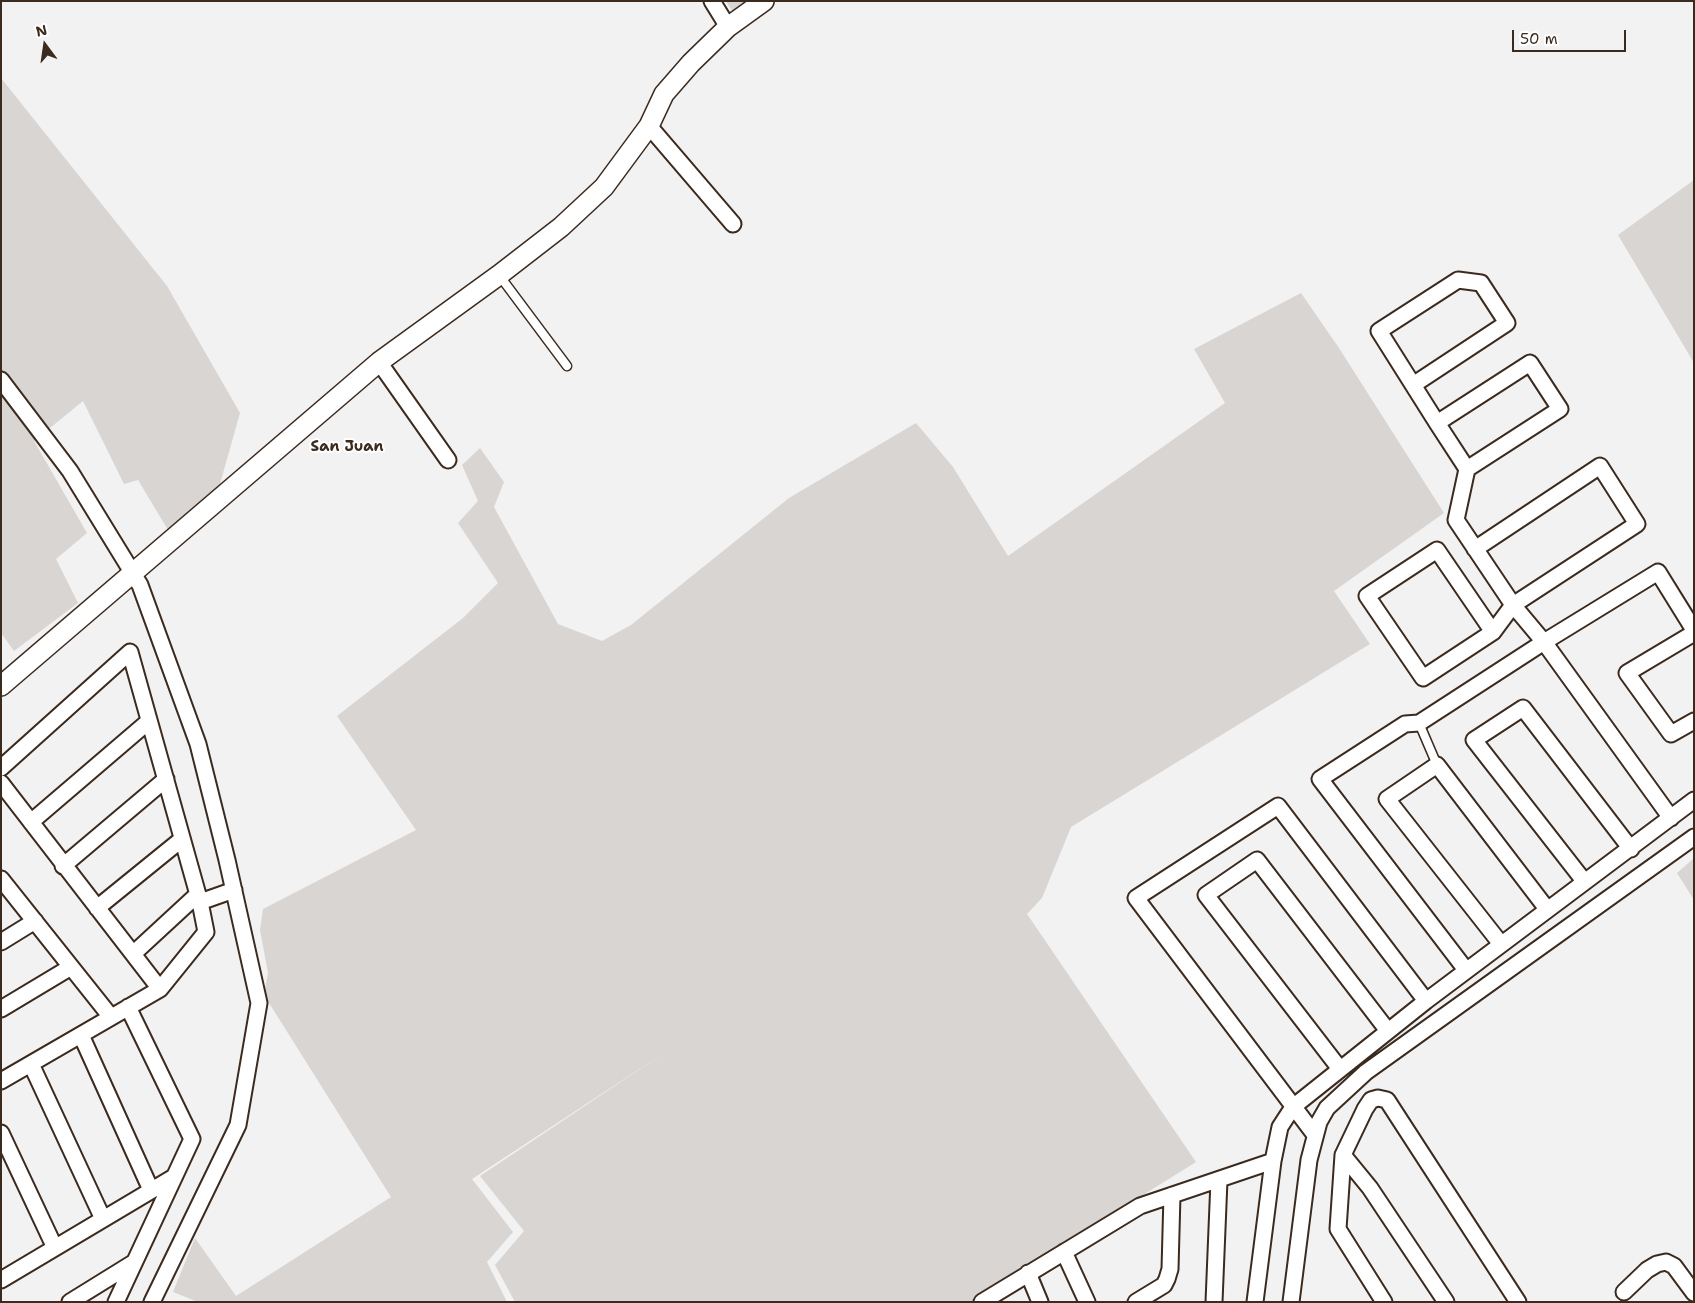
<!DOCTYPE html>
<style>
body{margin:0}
#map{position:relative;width:1695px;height:1303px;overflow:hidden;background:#f3f2f2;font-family:"Shantell Sans",sans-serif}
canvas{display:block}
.frame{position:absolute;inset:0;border:2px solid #3b2a1e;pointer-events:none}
.north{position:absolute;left:20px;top:20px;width:50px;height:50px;-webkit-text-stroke:4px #fff;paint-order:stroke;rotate:346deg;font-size:14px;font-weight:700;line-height:20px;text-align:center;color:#3b2a1e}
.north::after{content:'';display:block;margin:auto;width:18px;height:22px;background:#3b2a1e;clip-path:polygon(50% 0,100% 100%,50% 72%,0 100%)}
.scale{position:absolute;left:1512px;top:30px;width:114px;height:22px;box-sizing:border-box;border:2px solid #3b2a1e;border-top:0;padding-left:6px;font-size:15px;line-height:18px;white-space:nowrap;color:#3b2a1e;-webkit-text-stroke:4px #fff;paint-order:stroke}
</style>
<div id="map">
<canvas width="1695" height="1303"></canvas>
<div class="frame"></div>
<div class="north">N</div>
<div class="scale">50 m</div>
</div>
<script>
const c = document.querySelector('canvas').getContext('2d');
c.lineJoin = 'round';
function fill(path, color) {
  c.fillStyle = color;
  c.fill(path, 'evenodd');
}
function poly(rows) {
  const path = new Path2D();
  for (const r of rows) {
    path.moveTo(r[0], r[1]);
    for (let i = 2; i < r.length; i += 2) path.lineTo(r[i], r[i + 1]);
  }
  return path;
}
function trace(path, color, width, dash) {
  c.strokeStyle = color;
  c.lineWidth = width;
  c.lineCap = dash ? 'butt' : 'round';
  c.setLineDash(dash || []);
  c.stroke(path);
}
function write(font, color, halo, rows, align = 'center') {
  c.font = font + ' "Shantell Sans",sans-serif';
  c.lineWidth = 4;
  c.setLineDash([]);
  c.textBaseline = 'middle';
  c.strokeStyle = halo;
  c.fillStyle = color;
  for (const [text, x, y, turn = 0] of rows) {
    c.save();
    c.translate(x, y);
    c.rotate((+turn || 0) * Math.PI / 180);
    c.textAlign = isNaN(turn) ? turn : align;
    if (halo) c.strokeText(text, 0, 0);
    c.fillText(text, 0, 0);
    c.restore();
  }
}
const green = poly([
 [726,1,754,1,734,14],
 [1,78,167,286,240,413,218,491,168,530,138,480,124,484,83,401,34,441,87,533,56,559,78,603,14,651,1,633],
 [1694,180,1694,363,1618,235],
 [1301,293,1339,348,1444,513,1334,591,1370,644,1071,827,1042,898,1027,914,1196,1162,971,1302,515,1302,495,1265,524,1231,480,1176,670,1049,472,1179,513,1232,487,1262,507,1302,198,1302,173,1292,195,1238,236,1296,391,1197,264,995,268,973,260,930,263,909,416,830,337,716,463,618,498,583,458,523,478,501,462,465,480,448,504,482,494,507,558,624,602,641,631,625,789,498,916,423,953,467,1008,556,1225,403,1194,349],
 [1694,858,1694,900,1677,873]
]);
const service = poly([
 [499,275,567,366],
 [1419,723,1437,765]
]);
const minor = poly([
 [712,1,728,27],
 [649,126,733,224],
 [379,362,448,460],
 [1,380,70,471,140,585,198,744,227,860,259,1003,238,1125,152,1302],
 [1413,385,1507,323,1481,283,1458,280,1379,331,1437,423,1467,469,1456,520,1513,605,1544,642,1671,818],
 [1437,423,1530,363,1560,409,1467,469],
 [1475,549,1600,466,1637,524,1513,605,1493,632,1423,678,1367,596,1437,550,1493,632],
 [1694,633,1627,673,1671,734,1694,721],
 [1,768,130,652,200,902],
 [1,783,160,989],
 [31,822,149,721],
 [63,866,166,779],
 [1,879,111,1017],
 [1584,881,1474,740,1523,708,1631,849],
 [97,908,182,839],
 [1,942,35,921],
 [1501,944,1387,799,1437,765,1547,909],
 [133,954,198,894],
 [1466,970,1320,779,1405,724,1419,723,1544,642,1658,572,1694,630],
 [1,1009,71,967],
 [81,1035,151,1190],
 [31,1064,103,1219],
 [1340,1069,1206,895,1257,860,1388,1031],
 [1,1081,160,989,206,932,200,902,234,890],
 [1,1133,55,1248],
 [1315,1135,1136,898,1278,806,1426,1001],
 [1343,1155,1370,1188,1446,1302],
 [1064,1252,1087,1302],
 [1028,1273,1040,1302],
 [1,1280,174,1177],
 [1624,1292,1647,1270,1657,1264,1666,1262,1674,1266,1694,1293],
 [70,1302,133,1263],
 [116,1302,192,1139,128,1007],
 [982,1302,1140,1206,1273,1161],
 [1136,1302,1164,1285,1167,1279,1170,1269,1172,1195],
 [1214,1302,1219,1180],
 [1255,1302,1273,1161,1280,1127,1293,1107,1426,1001,1694,800],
 [1291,1302,1309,1160,1319,1122,1327,1108,1366,1072,1694,837],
 [1384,1302,1338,1229,1343,1155,1365,1109,1371,1100,1378,1098,1387,1100,1518,1302]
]);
const tertiary = poly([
 [1,686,379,362,499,275,561,227,604,187,649,126,664,94,691,63,728,27,764,1]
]);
const quarterNames = [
 ["San Juan",347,447]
];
fill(green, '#d8d5d2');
trace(service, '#3b2a1e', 11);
trace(minor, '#3b2a1e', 19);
trace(tertiary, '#3b2a1e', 22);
trace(service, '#fff', 8);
trace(minor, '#fff', 15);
trace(tertiary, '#fff', 19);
write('bold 15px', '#3b2a1e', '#fff', quarterNames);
</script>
